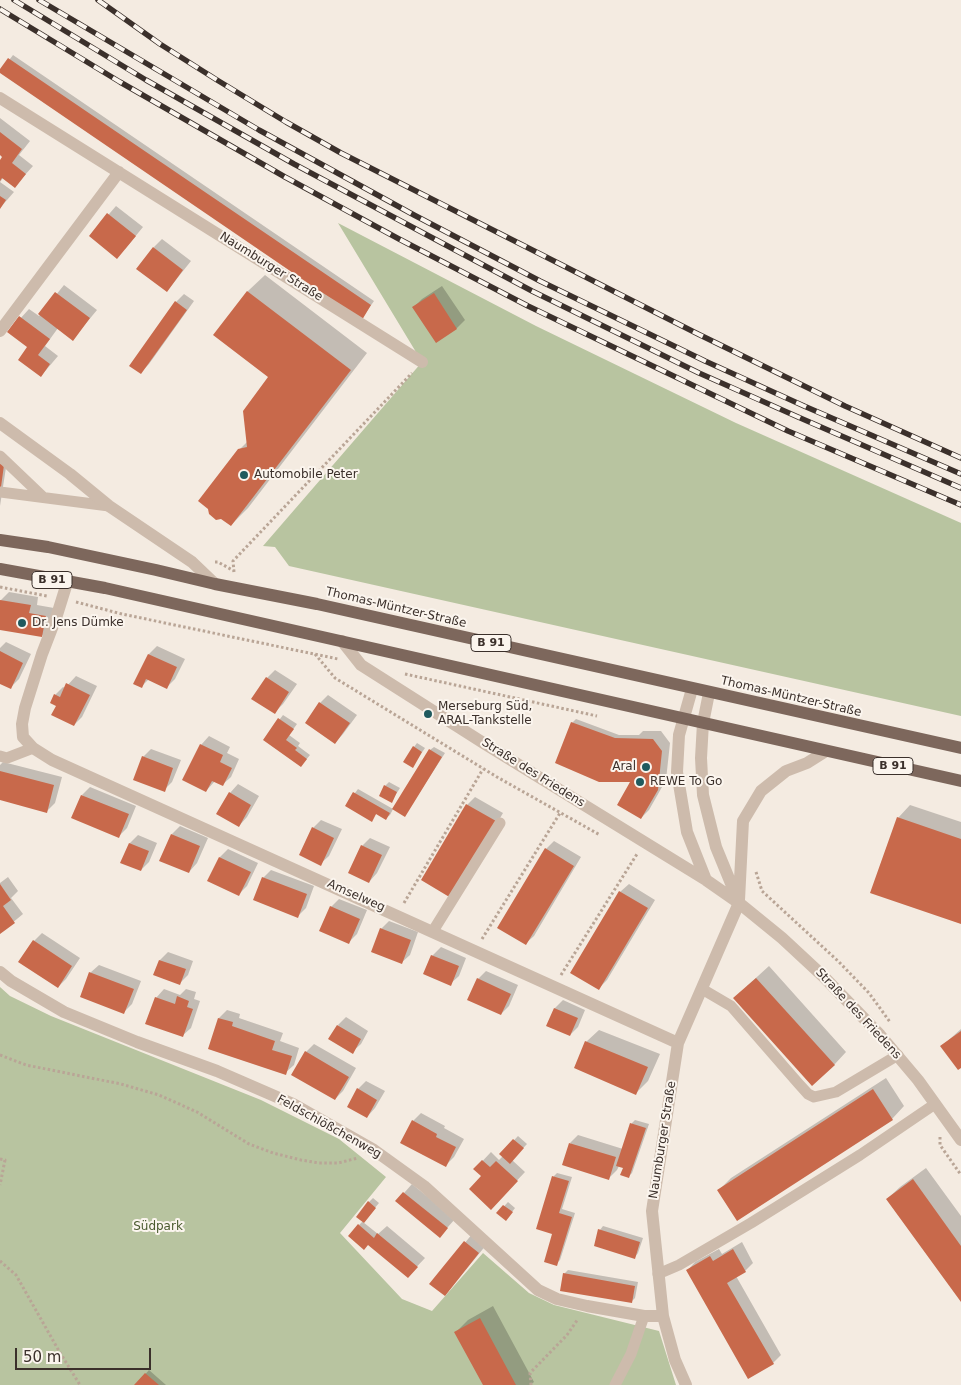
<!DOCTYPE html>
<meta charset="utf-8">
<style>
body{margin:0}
#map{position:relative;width:961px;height:1385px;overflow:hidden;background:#f4ebe1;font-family:"DejaVu Sans",sans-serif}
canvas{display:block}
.scale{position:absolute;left:15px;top:1348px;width:136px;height:22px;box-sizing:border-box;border:2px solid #3b302b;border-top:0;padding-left:6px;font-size:15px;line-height:18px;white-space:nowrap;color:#3b302b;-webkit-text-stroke:4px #fbf5ee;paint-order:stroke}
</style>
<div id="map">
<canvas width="961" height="1385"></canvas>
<div class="scale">50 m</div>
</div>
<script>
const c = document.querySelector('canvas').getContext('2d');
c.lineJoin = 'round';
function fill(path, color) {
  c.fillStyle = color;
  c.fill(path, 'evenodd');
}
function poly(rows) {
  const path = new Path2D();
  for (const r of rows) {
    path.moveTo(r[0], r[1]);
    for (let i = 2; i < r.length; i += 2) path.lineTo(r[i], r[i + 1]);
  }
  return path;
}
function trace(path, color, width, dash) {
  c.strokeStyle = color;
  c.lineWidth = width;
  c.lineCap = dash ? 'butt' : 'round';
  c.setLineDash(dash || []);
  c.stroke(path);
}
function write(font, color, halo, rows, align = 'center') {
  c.font = font + ' "DejaVu Sans",sans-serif';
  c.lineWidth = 4;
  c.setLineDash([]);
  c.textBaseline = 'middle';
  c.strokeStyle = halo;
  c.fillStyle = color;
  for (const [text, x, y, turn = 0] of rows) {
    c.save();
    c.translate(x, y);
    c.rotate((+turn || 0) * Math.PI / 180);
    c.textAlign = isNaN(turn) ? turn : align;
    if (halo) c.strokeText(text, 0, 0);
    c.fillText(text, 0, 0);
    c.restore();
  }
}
const green = poly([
 [338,223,536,326,736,423,961,523,961,716,289,566,275,547,263,546,422,362],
 [0,987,10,996,51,1016,261,1100,339,1139,386,1177,340,1233,402,1299,432,1311,483,1253,529,1293,554,1305,659,1331,676,1385,0,1385]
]);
const shadow = poly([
 [13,55,374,301,365,314,0,72],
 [0,118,30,141,19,155,33,166,15,186,3,178,0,182,14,192,0,208,0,162,4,157,0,154],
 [116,206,143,227,125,249,91,235],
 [162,239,191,261,167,291,154,247],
 [265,275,367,353,248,508,231,525,239,450,248,441,270,377,215,335,248,291],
 [64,285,97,310,73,339,58,328,45,346,58,356,41,376,29,347,9,331,29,309,39,316],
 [442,286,465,320,457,328,436,341,414,307,422,299],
 [184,294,194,301,149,364,141,372,176,302],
 [0,460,7,461,0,506],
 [9,592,38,597,37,605,54,608,50,628,42,636,0,629,1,600],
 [6,642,31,654,19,679,11,687,0,682,0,648],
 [157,646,185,659,175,679,167,687,149,679,141,687,135,684,149,654],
 [275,670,297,684,283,704,275,712,267,678],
 [76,676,97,686,82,717,74,725,58,705,55,695,63,687,65,688],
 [328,695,357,715,343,734,335,743,320,703],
 [283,715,297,724,289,735,300,743,298,746,310,755,301,766,264,740],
 [576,719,619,735,639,735,643,731,661,731,670,743,666,780,649,810,641,818,633,781,572,723],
 [209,736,230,747,227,753,239,759,231,777,222,785,215,781,206,791,201,745],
 [417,743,425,748,412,767,414,747],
 [434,747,445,753,405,815,430,750],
 [151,749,181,760,172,782,164,790,143,757],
 [3,762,62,777,55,803,47,811,0,799,0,765],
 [389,782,400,788,391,802,385,786],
 [238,784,259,796,247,817,239,826,230,793],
 [90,787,136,806,127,828,118,837,82,795],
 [358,789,393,809,390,815,386,818,377,813,371,820,346,805],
 [475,797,503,813,459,888,467,805],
 [910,805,961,822,961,922,898,818],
 [321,820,342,829,329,856,320,864,313,828],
 [180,826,208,838,197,863,189,872,172,834],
 [138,835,157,843,149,862,141,870,122,862,130,843],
 [370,838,390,847,377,873,369,882,362,846],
 [554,841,581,857,534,936,525,944,546,849],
 [228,849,258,863,247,886,239,894,209,880,220,857],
 [271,870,314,886,306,908,298,916,263,878],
 [8,877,18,891,11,898,23,914,0,933,0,883],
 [629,884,655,900,607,980,598,989,620,892],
 [339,899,367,910,357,934,349,942,331,907],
 [389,921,418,932,410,955,401,963,381,929],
 [42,933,80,958,66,979,58,987,20,961,34,941],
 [441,947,466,958,459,976,450,984,432,956],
 [168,952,193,961,188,975,180,983,155,975,160,960],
 [99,965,141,981,132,1004,124,1012,90,973],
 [769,966,846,1052,834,1065,747,986],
 [486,971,518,985,509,1006,501,1014,478,979],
 [164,989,180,995,186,989,196,992,194,999,200,1001,191,1028,182,1036,156,998],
 [563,1000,585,1010,578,1027,570,1035,547,1026,555,1008],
 [227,1010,240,1014,239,1018,283,1033,280,1041,299,1048,294,1065,285,1073,209,1048,219,1018],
 [346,1017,368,1031,361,1044,352,1052,338,1025],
 [961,1029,961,1066,942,1046],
 [599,1030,660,1054,648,1081,636,1093,586,1042],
 [314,1044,356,1068,343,1091,335,1099,306,1052],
 [886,1078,904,1106,892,1119,719,1190,731,1178],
 [366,1081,385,1091,375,1108,367,1117,358,1089],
 [421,1113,445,1126,444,1128,464,1139,454,1157,446,1165,413,1121],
 [635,1120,649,1124,632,1173,628,1177,624,1168,619,1166,617,1170,609,1178,570,1143,578,1135,623,1149,632,1123],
 [518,1136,527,1144,512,1160,525,1172,491,1208,483,1176,475,1169,491,1152,499,1160,503,1156,501,1154],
 [926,1168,961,1216,961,1300,887,1199,900,1187],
 [557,1173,572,1177,562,1209,575,1213,560,1260,556,1264,554,1233,538,1229,554,1176],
 [412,1184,455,1219,440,1236,397,1201],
 [373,1198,379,1203,363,1222,378,1234,387,1226,425,1258,408,1276,359,1225,363,1221,369,1202],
 [508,1202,515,1208,509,1216,498,1213],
 [603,1226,643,1238,638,1253,635,1257,600,1230],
 [473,1233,487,1244,445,1295,431,1284],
 [742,1242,753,1263,745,1271,736,1276,781,1355,773,1363,687,1271,695,1262,719,1249,722,1254],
 [568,1270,638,1282,635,1298,631,1302,564,1274],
 [493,1306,534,1382,530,1385,485,1385,456,1332,468,1320],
 [149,1370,166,1385,136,1385]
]);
const building = poly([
 [8,58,371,305,362,320,0,73,0,69],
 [0,132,22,149,12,163,26,174,15,188,2,178,0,181,0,160,2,157,0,155],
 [0,196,6,200,0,209],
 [107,213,136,236,117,259,89,236],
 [153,247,183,270,167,292,136,269],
 [247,291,351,370,231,526,221,519,216,520,209,514,208,509,198,501,238,449,247,447,243,411,268,377,213,335],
 [55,292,90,318,73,341,38,314],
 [434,293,457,329,436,343,412,307],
 [175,301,187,310,141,374,129,366],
 [19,316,50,339,38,355,50,364,41,377,18,360,27,347,7,332],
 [0,464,4,465,1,487,0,487],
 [0,600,31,605,29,613,46,616,42,637,0,630],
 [0,651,23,663,11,689,0,684],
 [148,654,177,667,167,689,146,679,142,688,133,684],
 [266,677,289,692,275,714,251,699],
 [66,683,90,695,74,726,51,715,56,706,50,703,54,694,60,697],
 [319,702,350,723,335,744,305,723],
 [278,718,294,729,286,740,297,748,295,750,307,759,301,767,263,740],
 [571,722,615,738,653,739,662,751,658,790,641,819,617,805,630,782,599,782,555,763],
 [200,744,223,755,220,762,232,768,223,786,212,781,206,792,182,780],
 [413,746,422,752,413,768,403,762],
 [429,749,442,757,405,817,392,809],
 [142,756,173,768,165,792,133,780],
 [0,771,54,785,47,813,0,800],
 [384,785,397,792,392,803,379,796],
 [229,792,251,805,239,827,216,814],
 [353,792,390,813,386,820,376,814,372,822,345,806],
 [81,795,129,814,119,838,71,818],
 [466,804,496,821,451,898,421,880],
 [897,817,961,839,961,924,870,893],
 [312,827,334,838,321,866,299,855],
 [171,834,200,846,189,873,159,861],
 [129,843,149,851,141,871,120,863],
 [361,845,382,855,369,883,348,873],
 [545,848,574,866,526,945,497,928],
 [219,857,251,872,239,896,207,881],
 [262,877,307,894,298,918,253,900],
 [0,884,11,900,3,906,15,923,0,934],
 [619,891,648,908,599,990,570,973],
 [330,906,360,919,349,944,319,931],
 [380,928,411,940,402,964,371,952],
 [33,940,72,966,58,988,18,962],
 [431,955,459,966,451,986,423,974],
 [159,960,186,969,180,985,153,975],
 [89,972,134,989,124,1014,80,997],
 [477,978,511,994,501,1015,467,1000],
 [756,978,835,1065,812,1086,733,998],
 [177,996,189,1001,187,1007,193,1009,183,1037,145,1024,155,997,175,1004],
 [554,1008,578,1018,570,1036,546,1026],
 [218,1018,233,1022,232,1026,275,1041,272,1050,292,1056,286,1075,208,1049],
 [337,1025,361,1039,353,1054,328,1039],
 [961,1031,961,1068,958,1070,940,1046],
 [585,1041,648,1067,636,1095,574,1068],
 [305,1051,349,1077,335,1100,291,1075],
 [357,1088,377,1100,367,1118,347,1107],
 [873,1089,893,1120,737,1221,717,1190],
 [412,1120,437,1134,436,1137,456,1147,446,1167,400,1143],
 [630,1123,646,1128,629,1178,620,1175,623,1168,616,1166],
 [513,1139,524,1148,510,1164,499,1154],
 [569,1143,616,1157,609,1180,562,1165],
 [482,1160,490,1167,496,1161,518,1181,491,1210,469,1189,481,1176,473,1169],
 [552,1176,569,1181,559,1213,572,1217,557,1266,544,1262,552,1234,536,1229],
 [913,1179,961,1246,961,1302,886,1199],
 [403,1192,448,1228,440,1238,395,1201],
 [368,1201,376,1208,364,1223,356,1217],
 [503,1205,513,1212,506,1221,496,1213],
 [358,1224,374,1238,377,1233,418,1267,408,1278,368,1245,364,1250,348,1236],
 [598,1229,640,1242,635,1259,594,1246],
 [464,1241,479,1253,445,1296,429,1284],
 [733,1249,746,1272,727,1283,774,1364,748,1379,686,1270,710,1256,713,1261],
 [563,1273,635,1286,632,1303,560,1291],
 [480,1318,516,1385,483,1385,454,1332],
 [145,1373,159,1385,134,1385]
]);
const path = poly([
 [215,562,218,562,234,571],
 [234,572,233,561,412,373],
 [0,587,47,596],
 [76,602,122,614,338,659],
 [315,654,335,678,497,777,600,835],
 [405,674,597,716],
 [756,872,762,891,838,961,869,993,890,1022],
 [404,903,483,769],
 [482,939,560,813],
 [561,975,637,854],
 [0,1055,26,1065,121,1084,159,1095,197,1112,249,1144,273,1153,301,1160,319,1163,338,1163,358,1158],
 [940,1137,940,1145,961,1175],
 [0,1159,5,1160,0,1185],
 [0,1261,16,1275,59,1351,80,1385],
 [531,1385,530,1373,567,1335,578,1319]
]);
const service = poly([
 [0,456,43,497],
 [0,492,109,506],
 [0,756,7,758,33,748],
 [433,931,500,823],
 [702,989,731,1006,798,1083,808,1094,814,1097,836,1092,898,1055],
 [658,1274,679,1265,751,1223,860,1155,935,1104],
 [615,1385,631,1354,644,1316]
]);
const minor = poly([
 [0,98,422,362],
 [0,331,119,172],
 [0,423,70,474,109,506,192,562,215,584],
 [67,583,57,615,42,654,25,708,22,724,23,737,33,748,52,760,678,1043],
 [0,972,11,981,64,1012,137,1042,217,1071,293,1104,374,1150,424,1186,538,1290,557,1299,587,1306,644,1316,663,1316],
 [686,1385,675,1360,663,1316,652,1211,678,1043,739,903]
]);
const tertiary = poly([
 [342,641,361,665,485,744,706,880,739,903,782,938,824,977,880,1035,918,1080,961,1140],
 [692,689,679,735,677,772,687,832,706,880],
 [709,693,703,723,701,758,703,795,716,847,739,903],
 [739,900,743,821,761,791,786,771,807,763,826,751]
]);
const primary = poly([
 [0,540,48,547,156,570,215,584,317,604,961,748],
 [0,569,105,588,961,781]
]);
const rail = poly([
 [14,0,146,80,294,164,532,291,699,373,798,417,961,488],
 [39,0,259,130,414,215,540,281,705,361,804,406,961,474],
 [98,0,160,44,217,80,286,122,341,153,698,334,845,406,961,458],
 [0,9,120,82,285,177,399,239,528,306,788,431,961,505]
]);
const markers = [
 [244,475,5,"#1f5a5e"],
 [22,623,5,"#1f5a5e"],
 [428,714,5,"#1f5a5e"],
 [646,767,5,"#1f5a5e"],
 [640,782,5,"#1f5a5e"]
];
const shields = [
 [52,580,40],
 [491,643,40],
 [893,766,40]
];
const shieldNames = [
 ["B 91",52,580],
 ["B 91",491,643],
 ["B 91",893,766]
];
const streetNames = [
 ["Naumburger Straße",271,267,32],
 ["Thomas-Müntzer-Straße",396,608,13],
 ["Thomas-Müntzer-Straße",791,697,13],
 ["Straße des Friedens",533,773,32],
 ["Amselweg",356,896,24],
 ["Straße des Friedens",858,1014,47],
 ["Feldschlößchenweg",329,1127,29],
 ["Naumburger Straße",663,1140,-81]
];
const poiNames = [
 ["Automobile Peter",254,475],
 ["Dr. Jens Dümke",32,623],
 ["Merseburg Süd,",438,707],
 ["ARAL-Tankstelle",438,721],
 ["Aral",636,767,"right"],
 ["REWE To Go",650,782]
];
const parkNames = [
 ["Südpark",158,1227]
];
fill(green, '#b8c4a0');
fill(shadow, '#0003');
fill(building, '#c8694b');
trace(path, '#b9a596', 3, [2.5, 2.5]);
trace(service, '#cdbbac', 11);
trace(minor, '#cdbbac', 12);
trace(tertiary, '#cdbbac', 12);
trace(primary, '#7d675c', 12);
trace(rail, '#3b302b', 5.5);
trace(rail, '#fbf5ee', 4, [11]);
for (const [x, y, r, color] of markers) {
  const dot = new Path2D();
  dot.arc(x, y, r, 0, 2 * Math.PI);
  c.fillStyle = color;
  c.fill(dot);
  trace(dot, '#fbf5ee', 2);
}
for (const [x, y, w] of shields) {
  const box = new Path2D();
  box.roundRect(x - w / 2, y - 8.5, w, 17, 4);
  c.fillStyle = '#fbf5ee';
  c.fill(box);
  trace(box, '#3b302b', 1);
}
write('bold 11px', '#3b302b', null, shieldNames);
write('12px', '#3b302b', '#fbf5ee', streetNames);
write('12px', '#3b302b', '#fbf5ee', poiNames, 'left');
write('12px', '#4a5a2e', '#fbf5ee', parkNames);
</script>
